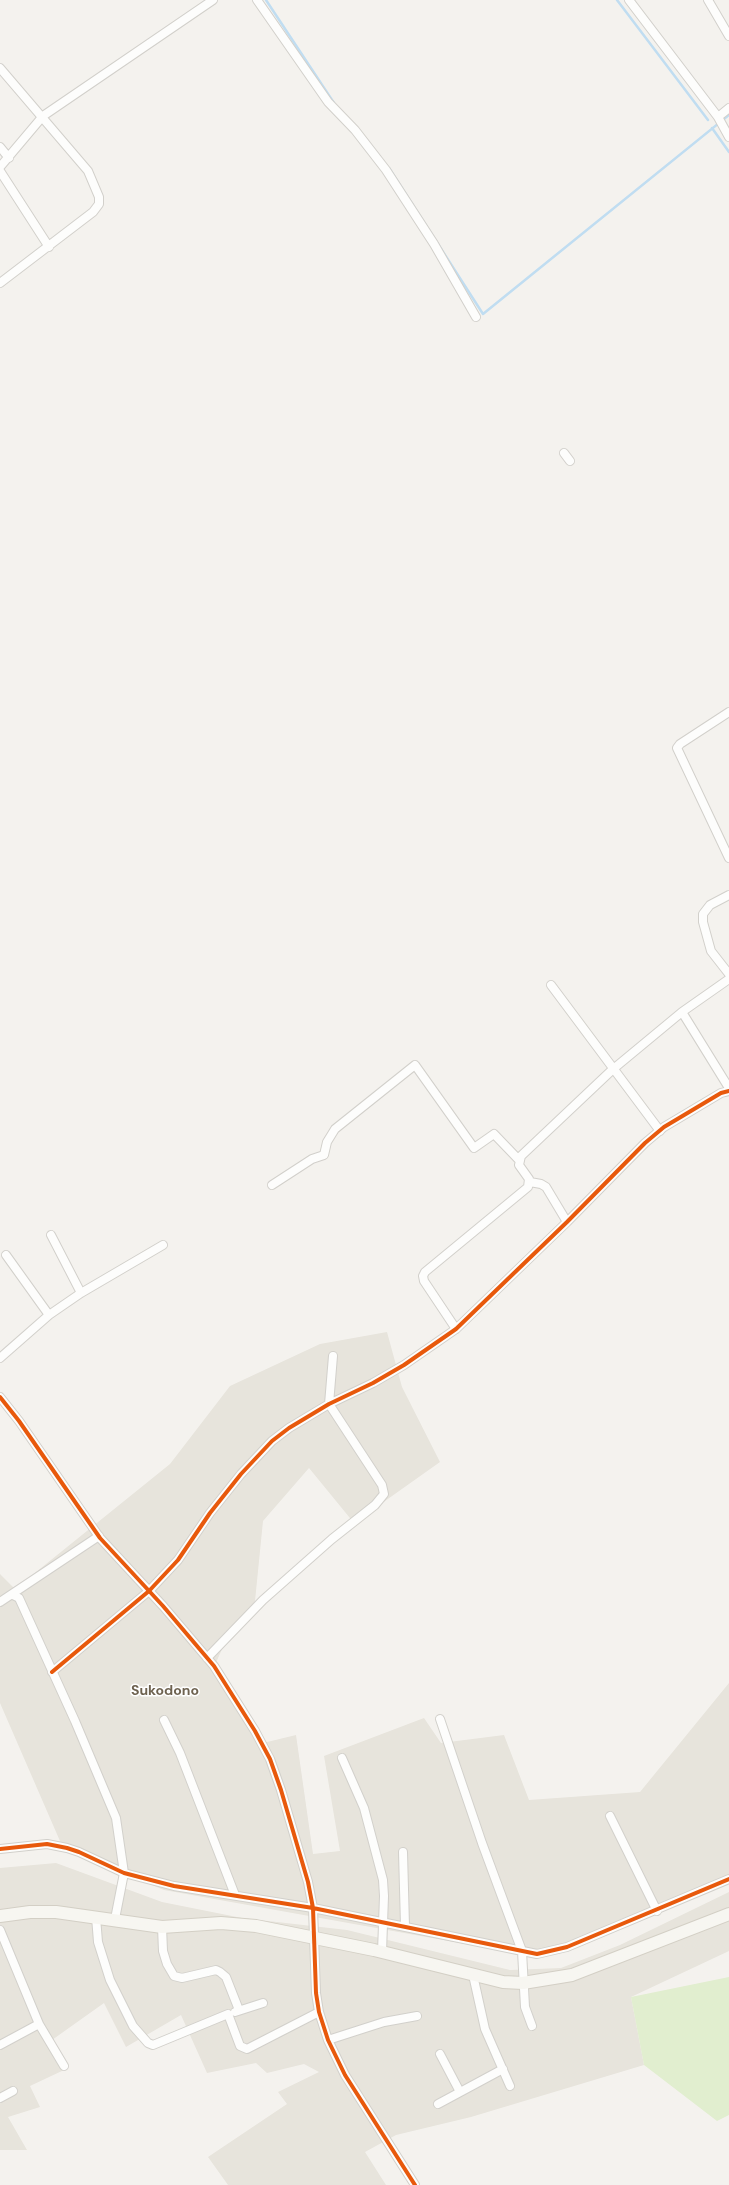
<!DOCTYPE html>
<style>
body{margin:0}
canvas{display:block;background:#f4f2ee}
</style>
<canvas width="729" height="2185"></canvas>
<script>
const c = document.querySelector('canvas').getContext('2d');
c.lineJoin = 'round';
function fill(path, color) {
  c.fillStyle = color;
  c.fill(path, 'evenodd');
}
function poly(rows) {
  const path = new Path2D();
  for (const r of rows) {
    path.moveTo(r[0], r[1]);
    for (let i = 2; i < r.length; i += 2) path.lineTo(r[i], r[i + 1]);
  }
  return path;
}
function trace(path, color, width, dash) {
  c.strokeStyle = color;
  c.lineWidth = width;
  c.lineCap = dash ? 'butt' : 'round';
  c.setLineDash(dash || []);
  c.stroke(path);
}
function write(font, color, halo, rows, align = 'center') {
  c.font = font + ' "DM Sans",sans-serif';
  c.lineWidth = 3;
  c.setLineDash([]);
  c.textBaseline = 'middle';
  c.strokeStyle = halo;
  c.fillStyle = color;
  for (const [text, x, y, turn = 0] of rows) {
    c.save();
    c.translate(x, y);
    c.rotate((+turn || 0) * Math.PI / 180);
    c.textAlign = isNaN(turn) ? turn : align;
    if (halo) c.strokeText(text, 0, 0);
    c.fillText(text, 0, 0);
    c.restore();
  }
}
const residential = poly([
 [387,1332,402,1387,440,1462,354,1523,309,1468,263,1521,255,1601,223,1647,214,1667,263,1743,296,1735,313,1854,340,1851,324,1756,424,1718,441,1743,504,1735,529,1800,640,1792,729,1683,729,1876,609,1932,527,1955,164,1890,63,1848,0,1703,0,1574,15,1589,170,1464,230,1386,320,1344],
 [56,1863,162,1902,242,1918,347,1930,510,1970,561,1968,620,1945,729,1892,729,1951,631,1997,644,2065,471,2117,396,2135,365,2152,386,2185,228,2185,208,2157,287,2104,278,2092,319,2072,304,2064,267,2073,256,2063,207,2073,181,2015,126,2047,104,2003,52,2040,64,2070,30,2086,40,2107,8,2117,27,2150,0,2150,0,1868]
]);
const green = poly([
 [729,1977,729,2115,717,2121,644,2065,631,1997]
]);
const stream = poly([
 [266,0,334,103],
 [617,0,708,120],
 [712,128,729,152],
 [389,168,483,314,729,115]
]);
const street = poly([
 [257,0,328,102,355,130,386,170,434,244,476,317],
 [629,0,718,117,729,137],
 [708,0,729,36],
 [0,68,88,171,99,197,99,204,93,212,0,283],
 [718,117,729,108],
 [0,147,9,158],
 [0,167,43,116,213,0],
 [0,171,49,247],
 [564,453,570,461],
 [729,712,680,744,677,748,729,858],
 [729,895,710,905,703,914,703,922,711,951,729,974],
 [551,985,660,1131],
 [682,1012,729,979],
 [530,1182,541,1184,546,1187,567,1222],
 [272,1185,312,1159,324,1155,327,1142,335,1129,415,1065,474,1148,494,1134,519,1160],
 [51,1235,81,1293],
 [6,1255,49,1315],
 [456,1329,424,1281,423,1276,425,1272,528,1187,529,1179,519,1165,521,1156,612,1070,682,1012,729,1088],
 [0,1358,49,1315,81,1293,163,1245],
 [0,1397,19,1421,100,1538,163,1606,214,1666,255,1731,270,1759,281,1790,308,1882,313,1908,316,1993,319,2012,328,2040,345,2075,415,2185],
 [13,1595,19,1598,75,1721,116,1818,124,1873,115,1919],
 [0,1602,99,1536],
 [207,1658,263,1600,332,1539,375,1505,384,1494,382,1485,329,1404,333,1356],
 [52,1672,149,1591,178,1560,210,1513,241,1474,272,1441,289,1428,329,1404,373,1383,404,1365,456,1329,567,1222,645,1143,664,1127,721,1093,729,1091],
 [440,1719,482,1843,522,1951,525,2007,532,2026],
 [164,1720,180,1753,235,1895],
 [342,1758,364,1808,383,1880,384,1896,382,1952],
 [610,1816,657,1911],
 [0,1849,47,1844,67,1848,79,1852,124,1873,174,1886,313,1908,537,1954,567,1947,729,1879],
 [403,1852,405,1926],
 [96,1917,98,1942,110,1980,133,2026,148,2043,153,2045,228,2014,240,2046,247,2049,319,2012],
 [162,1927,163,1951,167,1964,174,1976,182,1978,216,1970,220,1972,226,1977,239,2010],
 [0,1930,39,2024,0,2045],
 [473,1975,485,2029,510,2086],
 [235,2012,263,2003],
 [39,2024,64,2066],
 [328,2040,384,2022,417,2016],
 [440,2054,460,2092],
 [0,2098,13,2091],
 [438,2104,503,2069]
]);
const secondary = poly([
 [0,1916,30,1912,56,1912,162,1927,221,1923,256,1926,374,1950,503,1982,523,1983,572,1975,729,1914]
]);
const cycleway = poly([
 [0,1397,19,1421,100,1538,163,1606,214,1666,255,1731,270,1759,281,1790,308,1882,313,1908,316,1993,319,2012,328,2040,345,2075,415,2185],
 [52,1672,149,1591,178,1560,210,1513,241,1474,272,1441,289,1428,329,1404,373,1383,404,1365,456,1329,567,1222,645,1143,664,1127,721,1093,729,1091],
 [0,1849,47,1844,67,1848,79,1852,124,1873,174,1886,313,1908,537,1954,567,1947,729,1879]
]);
const quarterNames = [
 ["Sukodono",165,1691]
];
fill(residential, '#e7e4dc');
fill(green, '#e1eecf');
trace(stream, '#c0ddf1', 2.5);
trace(street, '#d2d0cb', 10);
trace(secondary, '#d3cfc5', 14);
trace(street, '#fdfdfc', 8);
trace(secondary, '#f7f6f1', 12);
trace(cycleway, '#e8590c', 4);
write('bold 14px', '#6e6250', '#fff', quarterNames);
</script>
